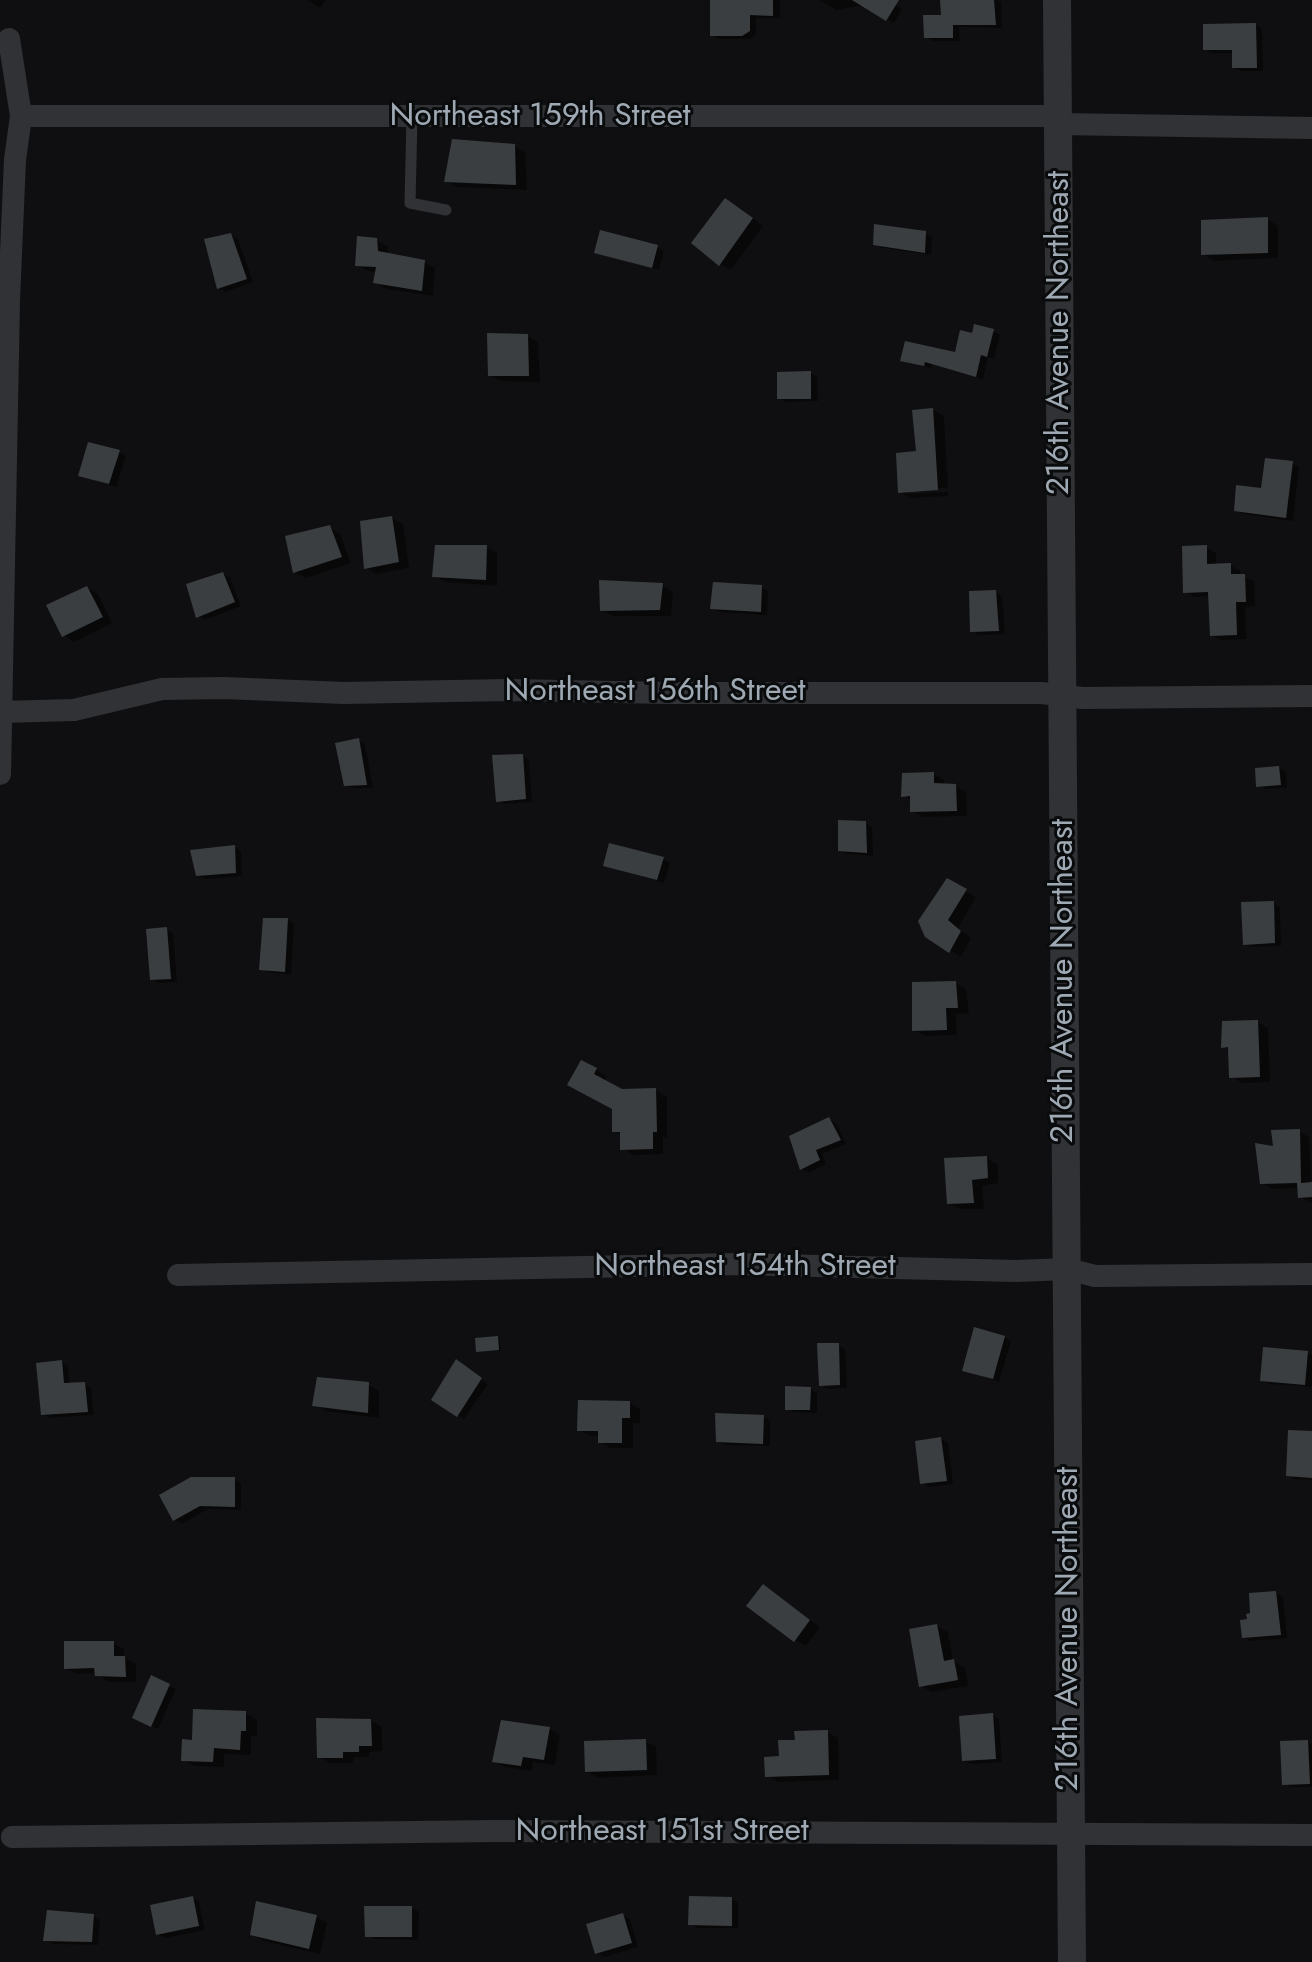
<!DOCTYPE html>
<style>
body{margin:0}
canvas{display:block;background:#0f0f11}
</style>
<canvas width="1312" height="1962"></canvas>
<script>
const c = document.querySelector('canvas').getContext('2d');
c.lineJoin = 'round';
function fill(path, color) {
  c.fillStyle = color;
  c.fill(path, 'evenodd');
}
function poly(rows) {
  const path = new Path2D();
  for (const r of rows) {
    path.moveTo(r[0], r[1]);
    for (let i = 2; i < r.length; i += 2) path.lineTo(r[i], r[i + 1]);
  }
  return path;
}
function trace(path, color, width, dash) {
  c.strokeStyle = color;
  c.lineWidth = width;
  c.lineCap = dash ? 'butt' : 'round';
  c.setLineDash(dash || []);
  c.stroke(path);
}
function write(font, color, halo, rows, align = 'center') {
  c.font = font + ' Jost,sans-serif';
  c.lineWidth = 6;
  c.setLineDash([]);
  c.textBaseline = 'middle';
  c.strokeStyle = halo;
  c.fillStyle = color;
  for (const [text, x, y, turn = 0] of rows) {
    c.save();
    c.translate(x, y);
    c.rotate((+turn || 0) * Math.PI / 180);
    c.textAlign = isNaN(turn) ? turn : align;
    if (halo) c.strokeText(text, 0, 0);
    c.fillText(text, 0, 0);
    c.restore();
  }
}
const shadow = poly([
 [307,0,326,0,320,8],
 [712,0,780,0,780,18,756,18,756,35,750,39,719,39,712,35],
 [820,0,892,0,893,3,902,9,894,23,864,5,836,10],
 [942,0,997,0,1001,2,1002,28,959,27,960,41,933,41,926,37,943,17],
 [1256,25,1262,29,1263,71,1241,71,1234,67,1234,53,1212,53,1205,49],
 [514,146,525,152,527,190,457,187,446,181],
 [737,206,763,226,731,270,720,264],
 [1267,219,1278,226,1278,258,1214,261,1203,254],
 [925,233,932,237,931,255,882,248,875,244],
 [231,235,238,239,253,282,226,292,219,288],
 [376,240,388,247,388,255,424,262,435,268,433,296,386,289,375,282,377,272,368,271,357,265],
 [657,247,664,251,659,270,597,252],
 [976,326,1000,334,994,359,988,357,983,379,932,364,931,368,903,360,957,354,974,335],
 [527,336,538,342,540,382,501,381,490,375],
 [811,373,817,377,818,401,786,402,779,398],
 [933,410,944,416,948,491,947,488,908,490,908,494,948,492,948,496,911,498,900,492,918,453],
 [119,452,126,456,116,487,80,475],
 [1292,463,1299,467,1293,521,1243,514,1236,510],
 [392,518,403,524,409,568,376,574,365,567],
 [329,527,340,534,351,563,306,578,295,572],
 [486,547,497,553,497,586,445,582,434,576],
 [1206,547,1216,553,1216,566,1230,565,1240,571,1240,576,1254,581,1255,606,1245,607,1246,639,1221,640,1212,635,1210,596,1195,597,1185,591],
 [223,574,230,578,241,606,205,620,198,616],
 [662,585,673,592,671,616,613,616,602,610],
 [761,587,768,591,767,615,719,612,712,608],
 [87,588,98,594,112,623,74,642,63,635],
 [995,592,1002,596,1005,634,979,635,972,631],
 [358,740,365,744,373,788,353,788,346,784],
 [522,756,529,760,532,802,504,804,498,800],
 [1279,768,1286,772,1287,788,1265,789,1258,785],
 [934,774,944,780,945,785,955,786,966,792,967,816,923,817,912,811,912,801,903,795],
 [865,823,872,827,873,856,847,854,840,850],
 [234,847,241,851,242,876,205,879,198,875],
 [663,859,670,863,664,883,605,865],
 [947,880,976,897,958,928,971,938,961,957,927,936],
 [1273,903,1280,907,1281,946,1252,947,1245,943],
 [288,920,294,924,291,975,268,972,261,968],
 [166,929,173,933,177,982,158,983,152,979],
 [955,983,966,989,969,1013,956,1014,957,1035,925,1036,914,1030],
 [1258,1022,1268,1028,1270,1082,1242,1083,1231,1076,1231,1051,1223,1046],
 [582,1062,607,1076,604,1082,621,1091,656,1090,667,1097,667,1138,663,1137,663,1154,633,1155,622,1148,622,1135,614,1131,614,1109],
 [829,1119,836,1123,846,1144,822,1154,826,1164,809,1173,802,1169],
 [1299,1131,1309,1137,1312,1203,1300,1197,1300,1188,1272,1189,1262,1183,1276,1148],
 [987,1158,998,1165,998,1183,982,1186,984,1209,960,1209,949,1203],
 [1004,1337,1011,1341,999,1382,964,1370],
 [497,1338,500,1339,501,1351,478,1351],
 [838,1345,845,1349,847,1388,828,1389,821,1385],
 [1308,1353,1312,1356,1312,1387,1269,1384,1262,1380],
 [62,1362,68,1366,70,1384,84,1384,91,1388,94,1415,50,1418,43,1414],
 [464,1366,488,1384,464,1419,434,1399],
 [368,1384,379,1391,379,1418,326,1411,315,1405],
 [810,1389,817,1393,817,1413,794,1412,787,1409],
 [629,1403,640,1409,640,1423,633,1423,633,1448,610,1448,600,1442,600,1436,590,1436,579,1430],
 [764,1417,770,1421,770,1446,725,1445,718,1441],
 [1312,1433,1312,1480,1294,1479,1288,1475],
 [941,1439,948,1443,953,1484,929,1487,922,1483],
 [234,1479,241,1483,241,1510,208,1509,182,1524,175,1520],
 [774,1593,820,1627,806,1646,795,1640],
 [1276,1593,1283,1597,1287,1638,1250,1641,1244,1637,1253,1615],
 [937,1626,948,1632,953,1661,965,1668,968,1686,932,1692,921,1686],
 [113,1643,124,1649,124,1658,136,1664,136,1682,108,1682,96,1673,77,1674,66,1668],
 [169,1686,176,1689,158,1729,141,1721],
 [246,1713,257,1720,257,1736,251,1736,251,1755,224,1754,224,1767,194,1766,183,1760,194,1742],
 [992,1715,999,1719,1002,1762,971,1764,964,1760],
 [371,1721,382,1727,382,1751,369,1752,369,1757,353,1757,353,1763,330,1763,319,1757],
 [550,1729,560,1735,555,1765,533,1762,532,1771,505,1767,494,1761],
 [827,1732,838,1738,839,1780,778,1782,767,1775,797,1742],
 [645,1741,656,1747,657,1775,598,1778,587,1771],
 [1307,1742,1312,1744,1312,1787,1291,1787,1284,1783],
 [192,1898,199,1902,205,1930,165,1938,158,1934],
 [732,1899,738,1903,738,1928,697,1928,691,1924],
 [412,1908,419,1912,418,1940,374,1939,367,1935],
 [623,1915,630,1919,638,1947,604,1957,597,1953],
 [93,1916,100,1920,98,1945,52,1944,45,1940],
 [317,1917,327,1923,320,1954,263,1941,252,1934]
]);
const building = poly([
 [710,0,773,0,773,16,750,15,750,31,742,36,710,36],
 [852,0,899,0,886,21],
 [940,0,994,0,996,25,953,25,953,38,924,38,923,15,941,15],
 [1256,23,1257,68,1232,68,1232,50,1203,50,1203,24],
 [452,139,515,144,516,185,444,182],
 [725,198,753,218,719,266,691,243],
 [1268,217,1268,253,1201,255,1201,220],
 [874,224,926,231,925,253,873,245],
 [600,230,658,245,652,268,594,253],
 [231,233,247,279,217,289,204,239],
 [357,236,377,238,378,251,425,260,422,291,373,283,376,267,355,266],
 [974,324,994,329,987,357,981,355,976,377,925,362,924,366,900,361,905,341,955,352,960,330,972,333],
 [487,333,528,334,529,376,488,376],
 [811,371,811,399,777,399,777,372],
 [933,408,938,490,898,493,896,453,916,451,912,410],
 [88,442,120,450,109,484,78,476],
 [1265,458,1293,461,1286,518,1234,511,1236,485,1261,488],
 [392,516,399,562,364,569,360,521],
 [330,525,342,557,293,573,285,536],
 [435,545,487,545,486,580,432,577],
 [1207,545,1207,564,1231,563,1231,574,1245,574,1246,602,1236,602,1237,635,1210,636,1208,592,1183,593,1182,546],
 [223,572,235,602,196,618,186,584],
 [599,580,663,583,660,610,600,611],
 [713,582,762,585,761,612,710,609],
 [87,586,103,617,62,637,46,605],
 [996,590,999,631,970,632,969,591],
 [359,738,367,785,344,786,335,743],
 [523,754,526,799,496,802,492,755],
 [1279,766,1281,785,1256,787,1255,768],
 [934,772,934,783,956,784,957,811,910,812,910,796,901,797,902,773],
 [838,820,866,821,867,853,838,851],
 [609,843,664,857,657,880,603,866],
 [235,845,236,873,196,876,190,850],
 [947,878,967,889,948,920,961,931,949,953,925,937,918,921],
 [1274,901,1275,943,1243,945,1241,902],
 [263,918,288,918,285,972,259,970],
 [167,927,171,979,150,980,146,929],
 [956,981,958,1008,946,1008,947,1030,912,1031,912,982],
 [1258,1020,1260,1077,1229,1078,1228,1047,1221,1048,1222,1021],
 [581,1060,597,1068,594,1074,622,1089,656,1088,657,1132,653,1132,653,1149,620,1150,620,1132,612,1132,612,1109,567,1085],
 [829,1117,841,1140,816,1150,820,1160,800,1170,789,1136],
 [1300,1129,1301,1183,1312,1182,1312,1197,1298,1198,1297,1183,1260,1184,1255,1143,1273,1146,1271,1130],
 [987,1156,988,1178,972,1180,974,1203,947,1204,944,1158],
 [974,1327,1005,1336,993,1379,962,1371],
 [498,1336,499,1350,476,1352,475,1338],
 [817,1343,839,1343,840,1385,819,1386],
 [1263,1347,1308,1351,1305,1385,1260,1381],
 [456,1359,482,1378,457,1417,431,1400],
 [62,1360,64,1383,85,1382,88,1412,41,1415,36,1363],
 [317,1377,369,1382,368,1413,312,1406],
 [785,1386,811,1387,810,1410,785,1410],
 [578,1400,630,1401,630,1418,622,1418,622,1443,598,1443,598,1431,577,1431],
 [715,1413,764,1415,763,1444,716,1442],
 [1288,1430,1312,1431,1312,1478,1286,1476],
 [941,1437,947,1481,920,1484,915,1441],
 [191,1477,235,1477,235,1507,200,1506,173,1521,159,1495],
 [763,1584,810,1620,794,1642,746,1606],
 [1276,1591,1281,1635,1242,1638,1240,1620,1247,1619,1246,1614,1250,1613,1249,1593],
 [937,1624,944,1661,954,1659,958,1680,919,1687,909,1629],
 [64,1641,114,1641,114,1656,125,1656,126,1677,95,1676,94,1668,64,1669],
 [151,1675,170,1684,151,1727,132,1718],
 [193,1709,246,1711,246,1731,241,1731,240,1750,214,1748,213,1762,181,1761,182,1739,192,1740],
 [993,1713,996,1759,962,1761,959,1716],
 [316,1718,371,1719,372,1746,359,1746,359,1752,343,1752,343,1758,317,1758],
 [501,1720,550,1727,544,1760,523,1757,521,1766,492,1762],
 [828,1730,829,1775,765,1777,764,1757,779,1756,778,1740,795,1740,794,1731],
 [646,1739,647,1770,585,1772,584,1741],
 [1308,1740,1310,1784,1282,1785,1280,1741],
 [193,1896,199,1926,156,1935,150,1905],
 [689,1896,732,1897,732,1926,688,1925],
 [256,1901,317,1915,309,1949,250,1935],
 [364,1906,412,1906,412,1937,365,1937],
 [47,1910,94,1914,92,1942,43,1941],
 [623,1913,632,1943,595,1954,586,1924]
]);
const service = poly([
 [412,117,410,203,446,210]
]);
const minor = poly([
 [21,116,1058,116],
 [1058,124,1312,128],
 [1,712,74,710,162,689,224,688,344,693,508,690,670,693,1042,693,1082,698,1312,696],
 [0,774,9,300,15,160,21,116,9,39],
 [178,1275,737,1264,1016,1271,1067,1269,1095,1276,1312,1274],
 [12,1837,495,1831,1312,1835]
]);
const tertiary = poly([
 [1057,0,1072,1962]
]);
const streetNames = [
 ["Northeast 159th Street",540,117],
 ["216th Avenue Northeast",1060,333,-90],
 ["Northeast 156th Street",655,692],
 ["216th Avenue Northeast",1064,981,-90],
 ["Northeast 154th Street",745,1267],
 ["216th Avenue Northeast",1069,1629,-90],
 ["Northeast 151st Street",662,1832]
];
fill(shadow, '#0007');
fill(building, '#3b3e41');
trace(service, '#303236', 11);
trace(minor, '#303236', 22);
trace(tertiary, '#303236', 28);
write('32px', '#9fa9b3', '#0a0b0c', streetNames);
</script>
